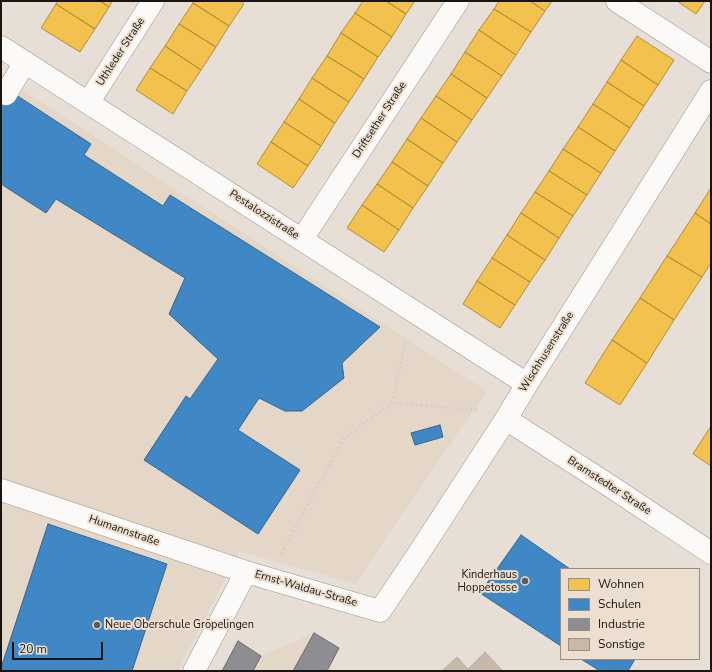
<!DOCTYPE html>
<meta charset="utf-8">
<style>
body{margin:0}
#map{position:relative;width:712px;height:672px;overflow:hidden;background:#e7dfd6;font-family:"Nunito Sans",sans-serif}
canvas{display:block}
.frame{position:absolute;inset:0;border:2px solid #19140f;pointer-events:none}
.legend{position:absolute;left:560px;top:568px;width:140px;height:92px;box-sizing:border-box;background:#eddfd0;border:1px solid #988e83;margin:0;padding:5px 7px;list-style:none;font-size:12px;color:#19140f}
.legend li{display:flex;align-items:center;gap:8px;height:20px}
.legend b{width:20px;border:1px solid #988e83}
.scale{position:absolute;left:12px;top:642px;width:91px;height:18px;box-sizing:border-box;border:2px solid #19140f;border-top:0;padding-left:5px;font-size:12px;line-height:14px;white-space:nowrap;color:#19140f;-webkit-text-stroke:3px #eddfd0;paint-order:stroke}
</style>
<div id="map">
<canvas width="712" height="672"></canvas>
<div class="frame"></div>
<ul class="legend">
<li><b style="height:11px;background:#f2c14e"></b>Wohnen</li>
<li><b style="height:11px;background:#3f88c5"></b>Schulen</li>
<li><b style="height:11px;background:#8d8d92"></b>Industrie</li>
<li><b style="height:11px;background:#c7b8a8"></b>Sonstige</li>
</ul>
<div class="scale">20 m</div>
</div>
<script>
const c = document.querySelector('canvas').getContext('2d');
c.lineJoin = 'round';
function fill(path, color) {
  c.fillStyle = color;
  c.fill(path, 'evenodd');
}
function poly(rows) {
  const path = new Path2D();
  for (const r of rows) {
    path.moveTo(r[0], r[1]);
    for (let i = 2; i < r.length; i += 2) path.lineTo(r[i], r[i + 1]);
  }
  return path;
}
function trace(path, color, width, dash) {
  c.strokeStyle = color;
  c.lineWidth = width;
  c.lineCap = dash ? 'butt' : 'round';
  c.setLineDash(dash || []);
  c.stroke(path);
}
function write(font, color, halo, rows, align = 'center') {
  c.font = font + ' "Nunito Sans",sans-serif';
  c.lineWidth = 4;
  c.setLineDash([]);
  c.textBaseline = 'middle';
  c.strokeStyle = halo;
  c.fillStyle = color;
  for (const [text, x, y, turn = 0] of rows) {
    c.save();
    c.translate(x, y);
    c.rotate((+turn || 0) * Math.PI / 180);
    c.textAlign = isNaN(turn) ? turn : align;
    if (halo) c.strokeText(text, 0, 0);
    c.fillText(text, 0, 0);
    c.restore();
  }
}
const built = poly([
 [1,76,487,391,387,536,356,584,239,551,178,671,1,671],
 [314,633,339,648,327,671,222,671,238,641,261,656]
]);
const homes = poly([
 [58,1,100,1,109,7,95,29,56,4,58,1],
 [100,1,112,1,109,7,100,1],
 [194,1,240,1,244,4,229,26,193,3,194,1],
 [363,1,386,1,406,14,392,37,355,13,363,1],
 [386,1,415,1,406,14,386,1],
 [499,1,530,1,545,11,531,32,494,9,499,1],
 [530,1,552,1,545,11,530,1],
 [677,1,705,1,696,14,677,1],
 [193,3,229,26,216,47,179,24,193,3],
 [56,4,95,29,80,52,41,28,56,4],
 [494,9,531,32,516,55,479,30,494,9],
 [355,13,392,37,378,57,341,33,355,13],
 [179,24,216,47,201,70,165,46,179,24],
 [479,30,516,55,502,76,465,52,479,30],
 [341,33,378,57,364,79,327,56,341,33],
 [637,36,674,60,658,85,621,60,637,36],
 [165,46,201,70,187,91,150,68,165,46],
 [465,52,502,76,487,98,451,74,465,52],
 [327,56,364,79,349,102,312,78,327,56],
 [621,60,658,85,644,106,607,82,621,60],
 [150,68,187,91,173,114,136,90,150,68],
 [451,74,487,98,472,120,436,96,451,74],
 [312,78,349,102,335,123,299,99,312,78],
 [607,82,644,106,630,128,593,104,607,82],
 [436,96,472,120,457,142,421,118,436,96],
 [299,99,335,123,321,146,284,122,299,99],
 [593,104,630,128,615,151,578,127,593,104],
 [421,118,457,142,443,163,407,139,421,118],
 [284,122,321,146,308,166,271,142,284,122],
 [578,127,615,151,601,173,563,149,578,127],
 [407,139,443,163,428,186,392,162,407,139],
 [271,142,308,166,293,188,257,164,271,142],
 [563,149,601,173,587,195,549,171,563,149],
 [392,162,428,186,413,208,377,184,392,162],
 [549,171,587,195,573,216,535,192,549,171],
 [377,184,413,208,399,230,362,205,377,184],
 [711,188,711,224,695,213,711,188],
 [535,192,573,216,559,238,521,213,535,192],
 [362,205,399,230,384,252,347,228,362,205],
 [521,213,559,238,545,260,507,235,521,213],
 [695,213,711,224,711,263,702,277,667,256,695,213],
 [507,235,545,260,530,282,492,258,507,235],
 [667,256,702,277,674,320,640,298,667,256],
 [492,258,530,282,515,305,477,281,492,258],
 [477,281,515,305,500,328,463,304,477,281],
 [640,298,674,320,647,363,612,340,640,298],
 [612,340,647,363,620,405,585,383,612,340],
 [711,426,711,466,693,454,711,426]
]);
const schools = poly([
 [1,91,13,93,91,144,84,155,163,206,170,195,380,327,342,363,344,378,302,411,285,411,259,398,238,430,300,470,258,534,144,460,186,396,190,399,218,359,169,314,185,278,56,199,46,213,1,184,1,91],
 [440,425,443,437,415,445,411,433,440,425],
 [48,524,167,564,132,671,1,671,1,668,48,524],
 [521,535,570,569,561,569,561,646,480,593,521,535],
 [581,659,635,659,628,671,600,671,581,659]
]);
const industry = poly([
 [314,633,339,648,327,671,293,671,314,633],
 [238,641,261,656,253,671,222,671,238,641]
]);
const building = poly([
 [485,652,503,671,442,671,457,657,468,669,485,652]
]);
const path = poly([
 [392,403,406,339],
 [281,554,344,438,392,403,479,410]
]);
const minor = poly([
 [617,1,711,62],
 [1,47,527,384],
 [6,94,25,62],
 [88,103,153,1],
 [302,239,458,1],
 [506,419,610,486,711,553],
 [1,490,246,572],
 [194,671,246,572,380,611,415,559,506,419,527,384,711,91]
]);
const markers = [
 [525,581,4,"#615b55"],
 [97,625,4,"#615b55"]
];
const streetNames = [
 ["Uthleder Straße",121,52,-57],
 ["Driftsether Straße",380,120,-57],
 ["Pestalozzistraße",264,215,33],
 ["Wischhusenstraße",547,352,-58],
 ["Bramstedter Straße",609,486,33],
 ["Humannstraße",124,531,19],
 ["Ernst-Waldau-Straße",306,589,16]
];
const poiNames = [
 ["Kinderhaus",517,575],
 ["Hoppetosse",517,588],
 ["Neue Oberschule Gröpelingen",105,625,"left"]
];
fill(built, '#e5d7c7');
fill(homes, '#f2c14e');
trace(homes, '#b18d3b', 1);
fill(schools, '#3f88c5');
trace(schools, '#34658e', 1);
fill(industry, '#8d8d92');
trace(industry, '#6a696b', 1);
fill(building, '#c7b8a8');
trace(building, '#b6afa8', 1);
trace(minor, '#9a948d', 23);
trace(path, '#d1cfcd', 2.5, [2, 3]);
trace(minor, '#fbfaf9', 22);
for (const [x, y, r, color] of markers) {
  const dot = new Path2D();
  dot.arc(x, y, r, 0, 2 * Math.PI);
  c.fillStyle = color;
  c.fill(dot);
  trace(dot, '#eddfd0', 1.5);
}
write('11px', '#19140f', '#eddfd0', streetNames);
write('11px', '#19140f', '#eddfd0', poiNames, 'right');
</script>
